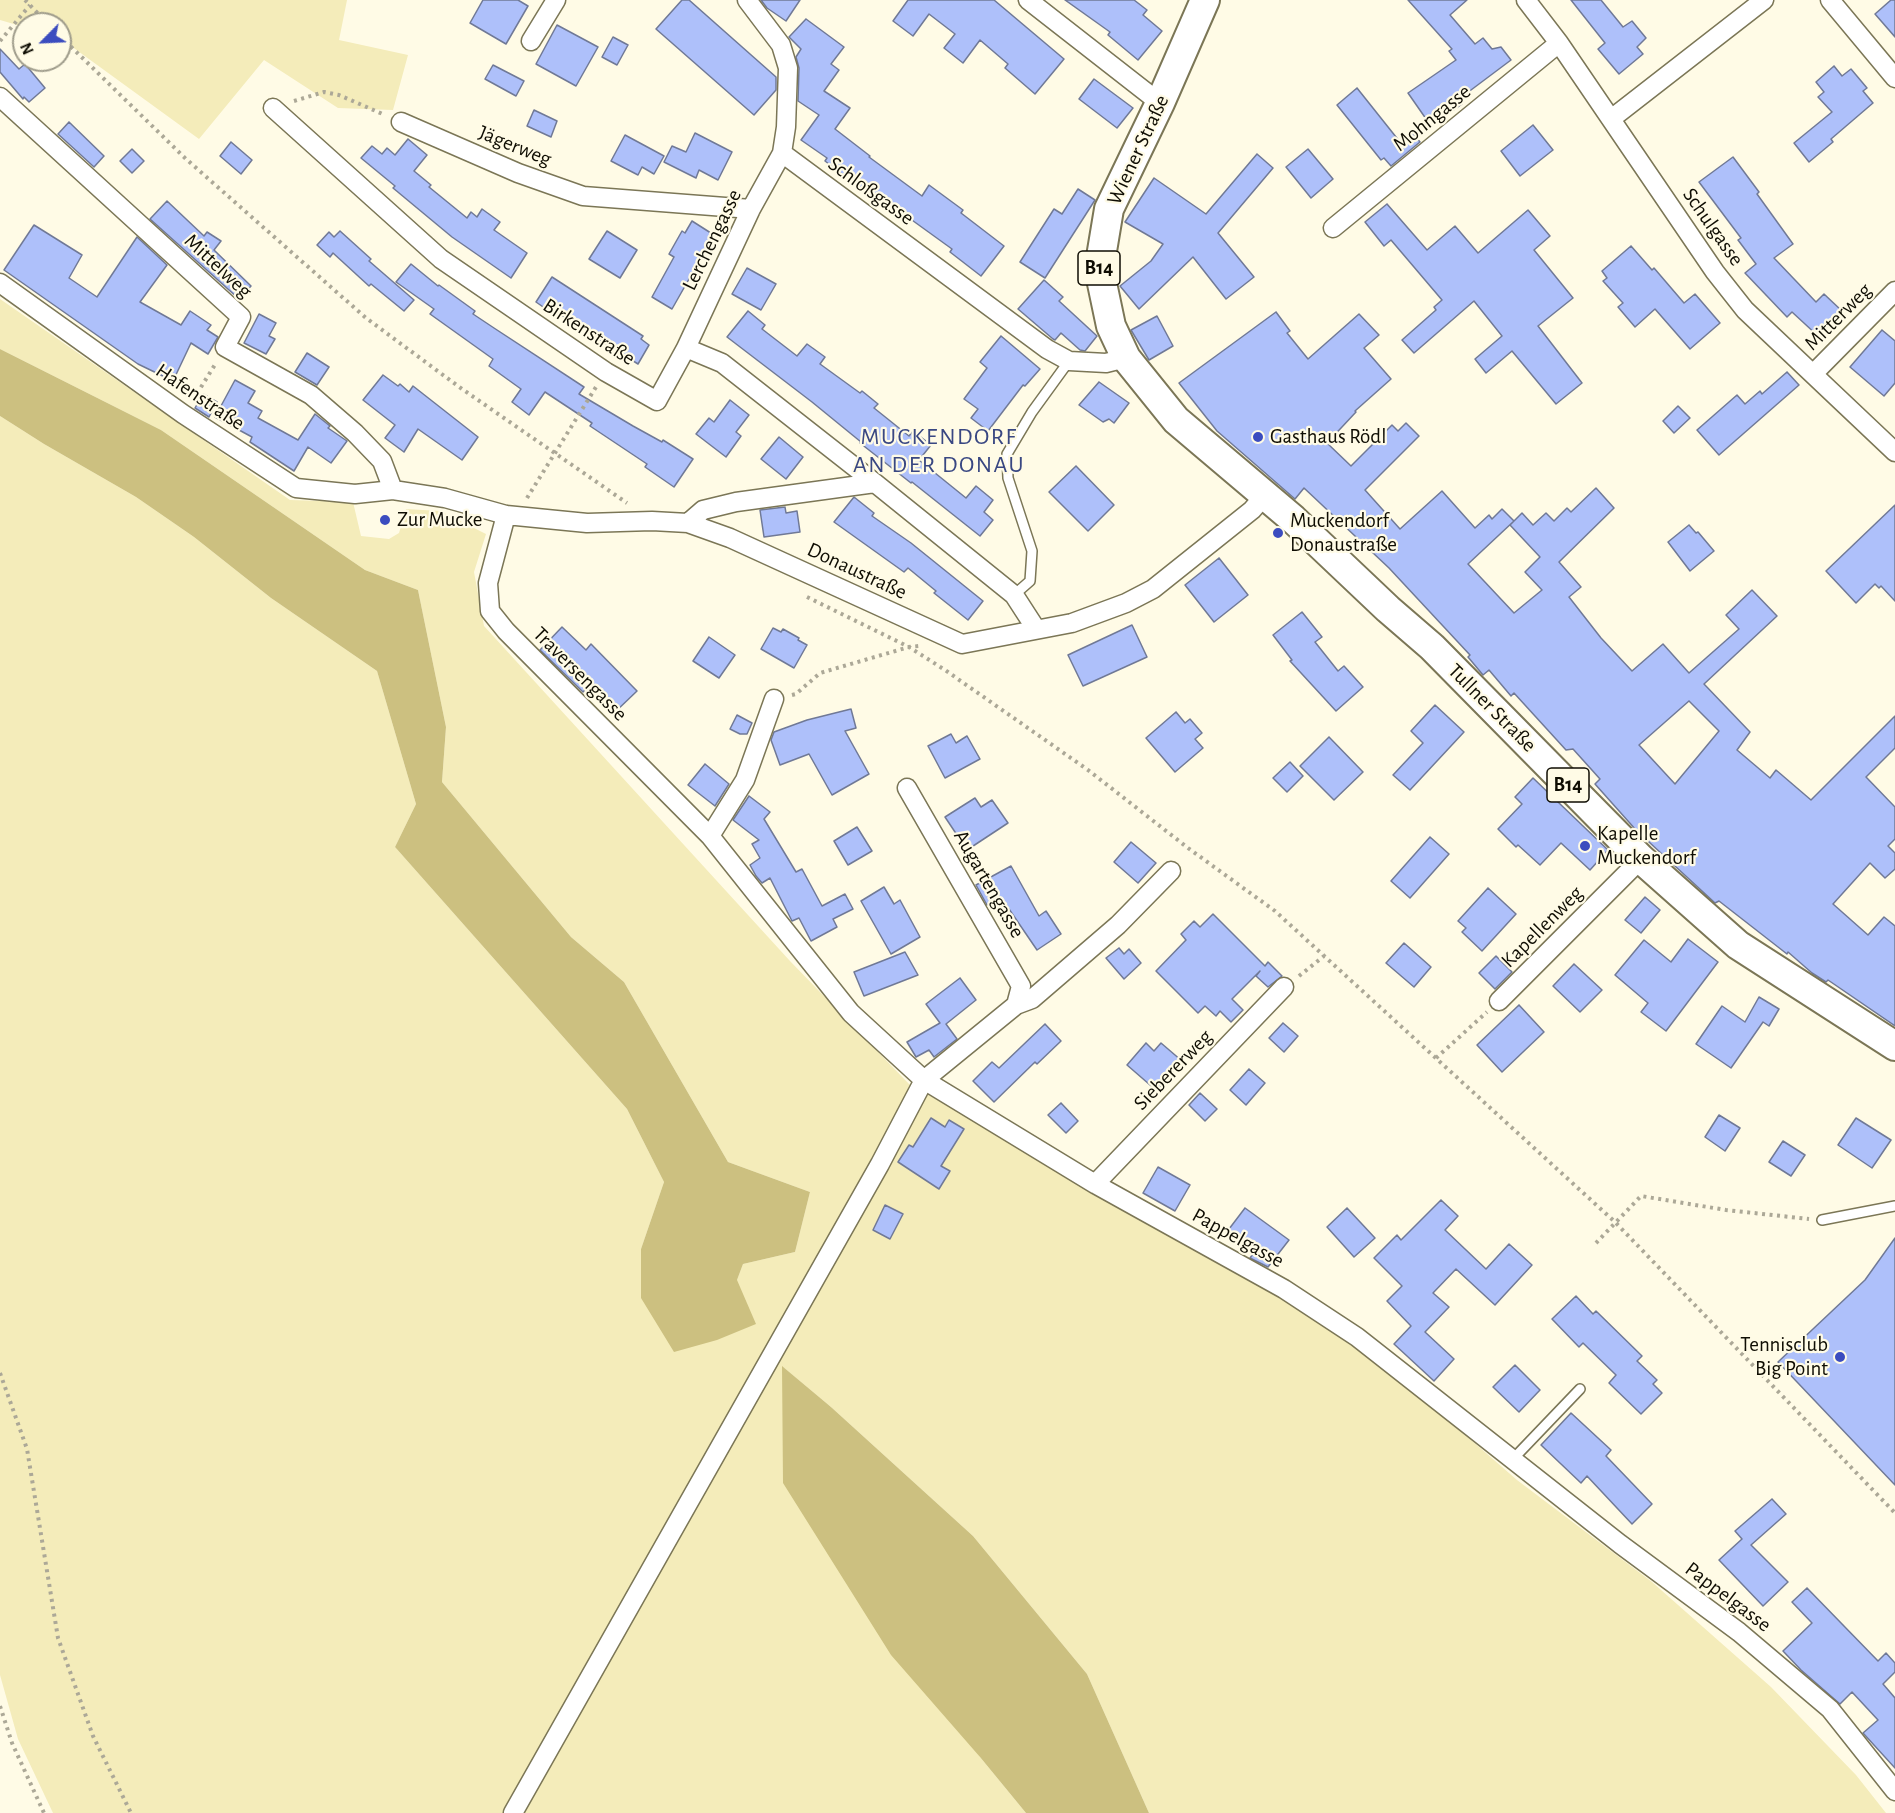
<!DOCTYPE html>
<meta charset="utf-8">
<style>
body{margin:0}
#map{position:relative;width:1895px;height:1813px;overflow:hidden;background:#fffbe6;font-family:"Alegreya Sans",sans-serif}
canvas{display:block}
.north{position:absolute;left:12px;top:12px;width:60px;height:60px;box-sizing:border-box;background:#fffbe6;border:2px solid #9f9c8b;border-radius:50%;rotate:246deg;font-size:16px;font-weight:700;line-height:24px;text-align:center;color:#0f0d03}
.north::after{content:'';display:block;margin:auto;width:21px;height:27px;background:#3b4cbf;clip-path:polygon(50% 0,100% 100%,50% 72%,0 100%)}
</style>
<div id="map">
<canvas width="1895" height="1813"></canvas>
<div class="north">N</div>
</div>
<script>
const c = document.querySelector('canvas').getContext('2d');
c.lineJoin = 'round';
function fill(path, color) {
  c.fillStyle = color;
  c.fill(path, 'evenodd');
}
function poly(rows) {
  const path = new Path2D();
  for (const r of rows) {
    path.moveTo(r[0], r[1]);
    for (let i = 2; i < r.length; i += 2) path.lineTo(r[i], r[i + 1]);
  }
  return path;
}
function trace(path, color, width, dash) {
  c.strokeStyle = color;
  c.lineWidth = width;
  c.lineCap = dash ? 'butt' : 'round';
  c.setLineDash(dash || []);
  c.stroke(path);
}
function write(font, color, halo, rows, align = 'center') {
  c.font = font + ' "Alegreya Sans",sans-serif';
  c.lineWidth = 4.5;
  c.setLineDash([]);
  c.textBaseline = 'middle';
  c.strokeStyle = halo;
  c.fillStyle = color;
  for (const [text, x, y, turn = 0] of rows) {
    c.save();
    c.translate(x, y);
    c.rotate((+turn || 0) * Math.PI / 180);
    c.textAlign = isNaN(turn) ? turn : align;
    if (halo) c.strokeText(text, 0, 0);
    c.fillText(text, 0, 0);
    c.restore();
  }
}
const green = poly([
 [0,0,347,0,339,40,408,55,393,110,338,108,264,60,199,139,60,38,60,24,24,24,24,27,0,20],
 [0,299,290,500,353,502,361,536,389,539,399,533,406,509,440,511,486,534,474,572,484,626,790,961,909,1084,1271,1287,1401,1379,1517,1480,1652,1582,1771,1687,1856,1775,1886,1813,1149,1813,1087,1674,973,1536,831,1407,783,1367,980,1757,1026,1813,53,1813,18,1739,0,1675,0,416,44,444,136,497,194,537,271,598,377,671,416,804,395,847,627,1109,664,1182,641,1249,737,1280,743,1264,795,1252,810,1192,728,1162,624,982,571,937,442,782,446,727,418,590,365,570,161,430,0,349]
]);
const water = poly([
 [0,349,161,430,365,570,418,590,446,727,442,782,571,937,624,982,728,1162,810,1192,795,1252,743,1264,737,1280,756,1324,717,1340,674,1352,641,1298,641,1249,664,1182,627,1109,395,847,416,804,377,671,271,598,194,537,136,497,44,444,0,416],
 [782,1366,831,1407,973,1536,1087,1674,1149,1813,1026,1813,980,1757,891,1655,783,1483]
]);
const building = poly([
 [483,0,518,0,528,6,506,44,470,23,483,0],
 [682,0,689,0,776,77,776,90,754,115,656,29,682,0],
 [761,0,800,0,786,21,767,8,761,0],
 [908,0,994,0,1064,59,1035,94,1005,68,1008,64,980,40,963,63,944,48,955,34,929,14,913,36,893,21,908,0],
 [1065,0,1134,0,1147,10,1143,15,1162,31,1138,60,1108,35,1110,32,1065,0],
 [1408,0,1467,0,1450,15,1475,44,1483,38,1492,49,1501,47,1511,60,1459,99,1462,104,1431,126,1408,93,1456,60,1449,51,1452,49,1408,0],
 [1571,0,1601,0,1623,27,1632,21,1646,38,1637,47,1643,54,1619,74,1598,49,1605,43,1571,0],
 [1891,0,1895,0,1895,37,1875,14,1891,0],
 [806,19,844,47,831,64,839,70,824,91,850,108,835,129,870,156,869,157,922,196,929,185,963,210,961,213,1004,246,981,276,950,252,952,249,898,210,896,213,863,190,825,161,827,158,801,140,819,115,798,101,799,68,796,57,801,49,789,37,806,19],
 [557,25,598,47,576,86,536,64,557,25],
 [613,37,628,45,617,65,602,57,613,37],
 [0,49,19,69,25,64,45,88,29,102,24,97,23,99,0,72,0,49],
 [493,65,524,81,516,96,485,79,493,65],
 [1834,66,1842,76,1851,69,1867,88,1863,91,1873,103,1831,139,1833,142,1809,162,1794,143,1832,112,1818,97,1824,92,1816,82,1834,66],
 [1094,79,1133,108,1117,128,1079,99,1094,79],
 [1357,88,1400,142,1412,132,1420,142,1391,166,1384,158,1381,160,1337,105,1357,88],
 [534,110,557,121,551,137,527,126,534,110],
 [69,122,104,156,94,167,58,134,69,122],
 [1533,125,1553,150,1520,176,1501,151,1533,125],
 [695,133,732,152,718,180,699,170,696,178,664,162,672,146,686,152,695,133],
 [625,135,664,156,654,174,642,167,638,175,611,161,625,135],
 [408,139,427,155,414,171,431,185,429,187,467,218,471,212,477,217,482,209,500,222,494,230,527,253,511,278,452,237,393,188,395,186,361,158,372,146,382,154,387,148,395,155,408,139],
 [231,142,252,160,241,174,220,156,231,142],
 [132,149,144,161,132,173,120,161,132,149],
 [1308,149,1333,179,1311,198,1286,167,1308,149],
 [1257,154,1273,168,1218,233,1254,277,1226,299,1193,257,1139,309,1120,286,1151,261,1163,244,1125,222,1154,178,1206,214,1257,154],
 [1733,157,1759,192,1757,194,1793,244,1774,258,1816,302,1824,294,1842,311,1818,336,1792,312,1787,317,1745,273,1756,264,1738,240,1741,238,1699,182,1733,157],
 [1078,189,1095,200,1045,278,1020,262,1054,209,1062,214,1078,189],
 [167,201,204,236,207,232,221,241,214,250,251,286,239,299,150,219,167,201],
 [1387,204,1427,250,1455,226,1478,253,1528,210,1550,236,1534,250,1573,298,1538,326,1582,383,1556,404,1512,351,1486,373,1475,359,1502,336,1474,301,1414,353,1402,340,1436,310,1434,307,1442,300,1391,240,1384,246,1365,222,1387,204],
 [692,221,714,235,672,309,652,297,674,257,669,254,682,231,685,233,692,221],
 [34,225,82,255,69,278,97,297,137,237,167,265,140,302,181,325,190,311,211,325,207,330,218,337,208,354,191,343,173,381,138,364,4,270,34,225],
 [340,231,371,259,369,261,414,300,404,311,371,284,369,286,333,253,330,257,317,245,329,232,334,237,340,231],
 [607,231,637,250,620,278,589,259,607,231],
 [1631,246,1652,270,1654,268,1684,303,1695,294,1720,323,1690,349,1655,309,1635,327,1618,307,1623,303,1603,281,1607,278,1602,271,1631,246],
 [411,264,438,286,439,285,475,311,473,314,494,328,584,387,579,394,633,426,662,442,663,440,693,459,674,487,645,467,647,464,590,426,592,423,545,392,529,415,512,402,521,389,489,366,493,359,430,314,434,309,396,282,411,264],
 [747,268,776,284,761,310,732,294,747,268],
 [552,277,643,336,641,339,649,345,638,364,558,313,556,316,536,302,552,277],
 [1044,280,1063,297,1059,301,1097,336,1085,351,1080,350,1061,333,1055,340,1053,339,1018,309,1044,280],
 [748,311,765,325,762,329,797,356,807,344,825,357,820,364,860,393,862,391,878,404,874,408,909,436,913,431,931,445,919,460,966,498,976,486,993,500,984,512,993,520,980,536,912,482,911,483,860,443,861,442,812,402,727,337,748,311],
 [1276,312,1290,331,1287,333,1308,359,1359,314,1379,335,1364,348,1391,379,1355,411,1356,412,1327,443,1351,466,1392,425,1398,431,1406,423,1419,436,1365,490,1400,529,1442,491,1475,528,1489,515,1492,519,1502,509,1514,521,1468,564,1514,613,1542,590,1525,572,1540,557,1510,525,1522,513,1533,525,1546,513,1554,521,1567,508,1571,512,1596,488,1614,508,1559,562,1581,587,1569,597,1601,638,1632,671,1663,644,1689,673,1739,629,1726,615,1752,590,1777,616,1704,684,1750,732,1737,750,1770,778,1776,770,1811,800,1895,716,1895,748,1866,777,1895,807,1895,839,1888,846,1895,853,1895,869,1885,878,1870,863,1833,904,1868,935,1884,917,1895,926,1895,1026,1828,980,1826,982,1812,973,1788,952,1787,954,1719,901,1715,903,1636,830,1595,784,1600,779,1573,749,1566,750,1514,693,1511,696,1489,670,1483,675,1468,657,1470,655,1389,568,1304,488,1295,499,1217,431,1179,383,1276,312],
 [1689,701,1719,731,1675,784,1639,745,1689,701],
 [259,314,276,323,269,336,275,339,266,354,244,343,259,314],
 [1157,316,1173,346,1149,360,1131,330,1157,316],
 [1882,330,1895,341,1895,383,1884,396,1850,367,1882,330],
 [1001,336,1040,369,1025,386,1023,385,988,431,971,418,978,409,964,399,987,368,980,362,1001,336],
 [307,353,329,367,317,385,295,372,307,353],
 [1787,372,1799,385,1719,455,1697,430,1737,395,1745,404,1760,391,1762,394,1787,372],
 [383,375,398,386,400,384,409,392,413,386,478,437,462,460,418,429,404,452,385,438,395,425,363,400,383,375],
 [235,380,255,391,248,403,262,411,258,418,298,440,315,414,330,426,328,428,347,441,331,463,308,447,294,471,250,442,252,437,215,417,235,380],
 [1099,382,1129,403,1114,423,1109,419,1103,422,1079,405,1099,382],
 [203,394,217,402,209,417,195,408,203,394],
 [730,400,749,415,736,432,741,436,726,457,696,434,709,418,714,422,730,400],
 [1678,406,1690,418,1674,433,1663,421,1678,406],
 [779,437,803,457,786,479,761,459,779,437],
 [1076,466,1114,505,1088,531,1049,492,1076,466],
 [854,497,874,513,872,516,911,543,983,601,968,620,934,593,936,591,908,568,904,572,834,522,854,497],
 [1895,505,1895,601,1881,586,1879,588,1875,584,1856,603,1826,571,1895,505],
 [785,507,786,513,797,511,800,532,764,537,760,510,785,507],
 [1689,525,1696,533,1698,532,1714,551,1690,571,1668,542,1689,525],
 [1219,558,1248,595,1214,622,1185,585,1219,558],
 [1302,612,1322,637,1315,642,1338,671,1344,666,1363,687,1336,711,1290,661,1292,660,1273,635,1302,612],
 [1132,625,1147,657,1083,686,1068,655,1132,625],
 [562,627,586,650,591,644,637,691,613,714,587,688,583,692,540,650,562,627],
 [773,628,781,632,783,629,799,638,798,640,807,645,794,668,761,649,773,628],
 [709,637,735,655,719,678,693,661,709,637],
 [1435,705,1464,732,1410,790,1393,775,1423,743,1411,731,1435,705],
 [851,709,856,728,845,731,869,774,832,795,809,754,780,765,771,740,774,732,807,720,851,709],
 [1176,712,1185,723,1190,719,1202,733,1195,739,1203,748,1175,772,1146,738,1176,712],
 [737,715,752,723,747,734,740,734,730,729,737,715],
 [951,734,956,743,967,736,980,759,945,778,928,746,951,734],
 [1329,737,1363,772,1334,800,1300,766,1329,737],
 [1290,762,1303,776,1287,792,1273,778,1290,762],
 [705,764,729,784,715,806,688,785,705,764],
 [1533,778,1608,850,1590,870,1561,843,1540,865,1518,845,1516,847,1498,829,1522,804,1515,797,1533,778],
 [749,796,770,812,764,819,796,872,802,869,822,906,845,894,853,909,833,919,837,927,811,941,799,918,792,921,770,878,762,883,756,876,750,865,760,858,752,844,759,840,733,820,749,796],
 [975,798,981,807,992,800,1008,823,967,850,945,817,975,798],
 [857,827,872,851,848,865,834,841,857,827],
 [1430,837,1449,854,1410,898,1391,881,1430,837],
 [1131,842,1156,863,1138,883,1114,862,1131,842],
 [1011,866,1039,916,1046,911,1061,934,1037,950,1009,909,1003,913,996,900,987,905,976,885,1011,866],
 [884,887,894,904,900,900,920,937,891,954,861,901,884,887],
 [1488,888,1516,914,1482,951,1462,932,1466,928,1458,921,1488,888],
 [1645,897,1660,910,1641,933,1625,920,1645,897],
 [1213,914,1265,966,1268,962,1282,976,1268,987,1256,976,1260,971,1232,999,1243,1010,1231,1022,1220,1011,1216,1016,1205,1006,1198,1013,1156,971,1186,940,1181,934,1194,921,1200,927,1213,914],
 [1688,939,1718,962,1666,1031,1641,1012,1648,1003,1615,975,1644,940,1671,962,1688,939],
 [1404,943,1431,967,1414,987,1386,963,1404,943],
 [1119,948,1124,954,1129,949,1141,963,1124,979,1106,958,1119,948],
 [905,952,918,975,864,996,854,972,905,952],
 [1496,956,1512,972,1495,989,1479,973,1496,956],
 [1574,964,1602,990,1580,1012,1553,986,1574,964],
 [960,978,976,1000,946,1024,957,1039,934,1057,929,1050,916,1057,907,1042,940,1023,926,1004,960,978],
 [1759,997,1779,1009,1769,1026,1763,1022,1731,1068,1696,1044,1722,1006,1745,1022,1759,997],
 [1519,1005,1544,1032,1502,1072,1477,1045,1519,1005],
 [1283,1023,1298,1036,1284,1052,1269,1038,1283,1023],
 [1045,1024,1061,1041,1037,1064,1035,1062,994,1102,973,1081,992,1062,999,1068,1045,1024],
 [1146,1043,1154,1051,1161,1043,1182,1061,1157,1091,1127,1065,1146,1043],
 [1249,1069,1265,1083,1246,1105,1230,1090,1249,1069],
 [1200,1093,1217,1109,1205,1121,1189,1105,1200,1093],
 [1061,1103,1078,1121,1066,1133,1048,1115,1061,1103],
 [1719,1115,1740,1128,1725,1151,1705,1137,1719,1115],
 [931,1118,945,1127,949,1120,964,1129,941,1166,950,1171,939,1189,898,1162,909,1145,913,1147,931,1118],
 [1856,1118,1891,1140,1872,1168,1838,1145,1856,1118],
 [1783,1141,1805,1155,1791,1176,1769,1162,1783,1141],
 [1158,1167,1190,1185,1175,1211,1143,1193,1158,1167],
 [1441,1200,1458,1216,1445,1230,1486,1269,1509,1244,1532,1265,1495,1305,1456,1269,1433,1293,1449,1307,1425,1332,1454,1359,1434,1381,1394,1344,1411,1326,1387,1301,1402,1286,1374,1258,1397,1235,1401,1240,1441,1200],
 [885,1205,903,1214,890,1239,873,1230,885,1205],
 [1245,1208,1289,1240,1268,1267,1250,1258,1253,1254,1226,1233,1245,1208],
 [1347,1208,1375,1238,1354,1257,1327,1227,1347,1208],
 [1895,1238,1895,1485,1778,1362,1865,1280,1895,1238],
 [1576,1296,1593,1314,1596,1311,1642,1356,1637,1361,1657,1380,1653,1384,1662,1393,1641,1414,1609,1383,1616,1375,1583,1343,1579,1347,1552,1319,1576,1296],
 [1515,1365,1540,1390,1519,1412,1493,1387,1515,1365],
 [1571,1413,1611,1450,1606,1456,1652,1504,1632,1524,1587,1476,1581,1483,1541,1445,1571,1413],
 [1772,1499,1786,1514,1751,1545,1788,1582,1763,1606,1719,1560,1742,1539,1735,1531,1772,1499],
 [1807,1588,1878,1661,1886,1653,1895,1663,1895,1672,1883,1684,1895,1698,1895,1768,1863,1733,1878,1720,1852,1692,1840,1704,1801,1670,1783,1651,1812,1623,1792,1602,1807,1588]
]);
const path = poly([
 [25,0,48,24],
 [60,36,186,159,366,318,462,389,627,503],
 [0,41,30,5],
 [294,101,324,92,339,95,385,115],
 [193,400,216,363],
 [527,498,596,387],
 [807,597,909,647,945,670,1088,770,1188,848,1275,911,1615,1222,1895,1513],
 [792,695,796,694,820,673,909,647,919,646],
 [1299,976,1324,956],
 [1436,1058,1487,1012],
 [1596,1243,1641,1196,1726,1210,1809,1219],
 [0,1373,27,1449,58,1638,93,1736,131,1813],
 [0,1706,12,1743,44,1813]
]);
const service = poly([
 [1014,595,1030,581,1032,551,1008,478,1007,454,1032,412,1069,361],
 [1822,1220,1895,1206],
 [1513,1459,1580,1389]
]);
const minor = poly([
 [747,0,781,45,788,68,786,127,782,153,1047,349,1069,361,1106,363,1126,358],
 [1028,0,1160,103],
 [1526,0,1559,43,1715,272,1745,310,1895,452],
 [1830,0,1895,78],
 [531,41,556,0],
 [0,97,241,317,225,347,311,395,355,433,382,461,393,490],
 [273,108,441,259,606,372,657,401,686,348,722,363,875,483,1014,595,1036,629],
 [1611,119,1764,0],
 [401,122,518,173,583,196,751,209],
 [1333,228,1559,43],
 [0,283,183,414,296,488,355,494,393,490,445,498,506,515,587,523,652,521,688,523,730,538,962,644,1072,623,1126,603,1153,589,1252,510,1265,495],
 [686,348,751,209,782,153],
 [1813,374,1895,291],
 [506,515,488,583,490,611,506,631,710,836,851,1013,924,1080,1095,1184,1284,1289,1357,1337,1620,1544,1739,1632,1830,1709,1895,1791],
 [688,523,703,510,736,502,875,483],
 [710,836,745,780,774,699],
 [1499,1001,1641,859],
 [1016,1005,1032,999,1118,925,1171,871],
 [1095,1184,1284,987],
 [513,1813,880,1164,924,1080,1016,1005,1021,986,907,788]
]);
const primary = poly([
 [1205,0,1160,103,1109,209,1099,269,1111,326,1126,358,1176,420,1293,519,1388,609,1432,647,1641,859,1738,945,1895,1046]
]);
const markers = [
 [1258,437,6,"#3b4cbf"],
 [385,520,6,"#3b4cbf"],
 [1278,533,6,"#3b4cbf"],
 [1585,846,6,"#3b4cbf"],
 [1840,1357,6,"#3b4cbf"]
];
const shields = [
 [1099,268,42],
 [1568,785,42]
];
const shieldNames = [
 ["B14",1099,268],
 ["B14",1568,785]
];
const streetNames = [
 ["Mohngasse",1432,118,-39],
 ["Jägerweg",515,146,22],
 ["Wiener Straße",1138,150,-65],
 ["Schloßgasse",871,191,36],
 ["Schulgasse",1713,227,55],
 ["Lerchengasse",712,240,-64],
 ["Mittelweg",218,266,43],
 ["Mitterweg",1838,317,-45],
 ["Birkenstraße",589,332,33],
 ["Hafenstraße",200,397,34],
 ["Donaustraße",857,571,25],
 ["Traversengasse",580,674,45],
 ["Tullner Straße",1492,708,45],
 ["Augartengasse",989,884,60],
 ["Kapellenweg",1542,927,-45],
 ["Siebererweg",1173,1070,-46],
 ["Pappelgasse",1238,1238,29],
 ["Pappelgasse",1728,1597,37]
];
const poiNames = [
 ["Gasthaus Rödl",1270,437],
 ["Zur Mucke",397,520],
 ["Muckendorf",1290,521],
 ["Donaustraße",1290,545],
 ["Kapelle",1597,834],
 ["Muckendorf",1597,858],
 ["Tennisclub",1828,1345,"right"],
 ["Big Point",1828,1369,"right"]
];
const quarterNames = [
 ["MUCKENDORF",939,437],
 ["AN DER DONAU",939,465]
];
fill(green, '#f4ecba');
fill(water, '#ccc080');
fill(building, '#aec0fa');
trace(building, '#707996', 1.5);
trace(service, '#7b7656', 12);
trace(minor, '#7b7656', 21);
trace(primary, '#7b7656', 32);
trace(path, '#aca897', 4, [3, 4.5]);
trace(service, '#fff', 9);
trace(minor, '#fff', 18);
trace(primary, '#fff', 28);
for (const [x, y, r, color] of markers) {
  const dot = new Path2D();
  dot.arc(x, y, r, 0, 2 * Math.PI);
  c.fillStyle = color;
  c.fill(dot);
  trace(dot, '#fffbe6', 2);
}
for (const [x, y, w] of shields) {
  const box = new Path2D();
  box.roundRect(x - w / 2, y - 17, w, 34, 4.5);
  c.fillStyle = '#fffbe6';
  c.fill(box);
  trace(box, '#0f0d03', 1.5);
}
write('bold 20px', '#0f0d03', null, shieldNames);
write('21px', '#0f0d03', '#fffbe6', streetNames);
write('21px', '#0f0d03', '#fffbe6', poiNames, 'left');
c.letterSpacing = '1.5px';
write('24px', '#394782', '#fffbe6', quarterNames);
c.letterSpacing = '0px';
</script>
